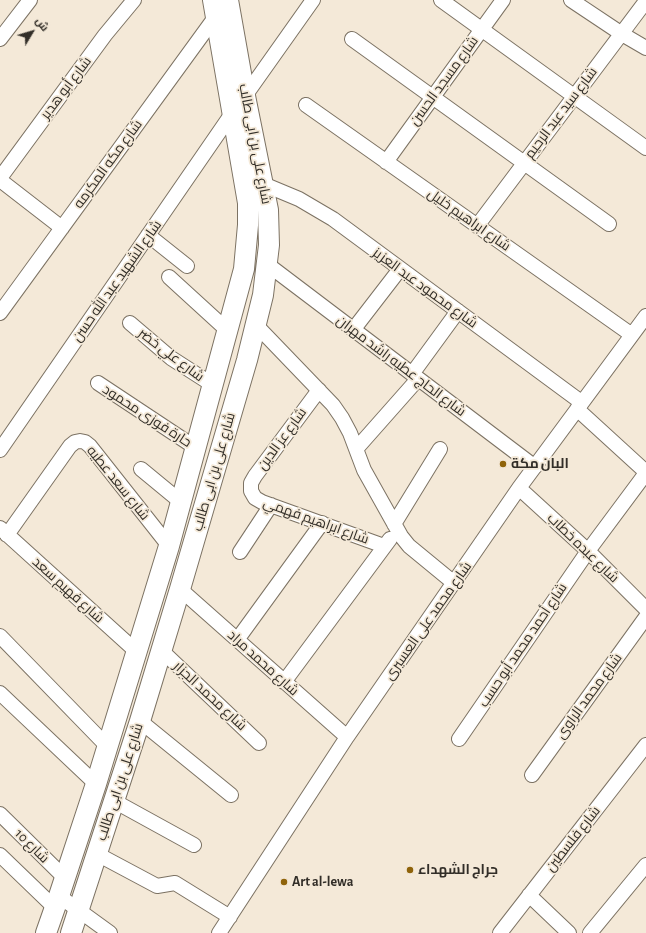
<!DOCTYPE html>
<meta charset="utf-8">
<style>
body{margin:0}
#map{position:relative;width:646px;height:933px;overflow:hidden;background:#f4e9d8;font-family:"Alegreya Sans",Cairo,sans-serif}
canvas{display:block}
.north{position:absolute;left:12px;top:12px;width:40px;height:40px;-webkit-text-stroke:3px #f4e9d8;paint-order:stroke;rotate:52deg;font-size:11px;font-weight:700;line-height:16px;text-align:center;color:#322e28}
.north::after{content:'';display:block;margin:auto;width:14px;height:18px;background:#322e28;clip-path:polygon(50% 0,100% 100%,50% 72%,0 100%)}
</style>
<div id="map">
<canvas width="646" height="933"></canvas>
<div class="north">ش</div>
</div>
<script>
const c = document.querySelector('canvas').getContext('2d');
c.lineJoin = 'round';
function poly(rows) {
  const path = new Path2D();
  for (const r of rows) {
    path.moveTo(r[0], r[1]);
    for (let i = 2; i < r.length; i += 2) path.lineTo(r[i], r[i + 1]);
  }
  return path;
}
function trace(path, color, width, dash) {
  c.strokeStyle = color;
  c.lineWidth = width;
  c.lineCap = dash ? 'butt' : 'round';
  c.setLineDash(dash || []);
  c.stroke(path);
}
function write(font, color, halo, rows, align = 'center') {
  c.font = font + ' "Alegreya Sans",Cairo,sans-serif';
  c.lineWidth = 3.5;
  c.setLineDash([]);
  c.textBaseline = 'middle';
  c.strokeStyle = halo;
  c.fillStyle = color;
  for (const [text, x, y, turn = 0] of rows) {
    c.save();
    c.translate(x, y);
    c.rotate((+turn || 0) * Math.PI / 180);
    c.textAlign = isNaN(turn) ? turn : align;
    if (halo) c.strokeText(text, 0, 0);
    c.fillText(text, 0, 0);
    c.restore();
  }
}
const street = poly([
 [441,0,646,148],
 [571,0,622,34,646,48],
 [0,39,30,0],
 [352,39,609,224],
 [245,96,313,0],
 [306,105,632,335],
 [386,162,503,0],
 [0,178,105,35,134,0],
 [0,180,62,228],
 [263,184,299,199,333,219,581,402],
 [477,226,646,1],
 [148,235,187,266],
 [267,264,535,467],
 [169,277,227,330],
 [0,313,216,16],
 [130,323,171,358,213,385],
 [256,325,333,405,342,418,350,433,364,470,401,536,409,546,454,583],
 [353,330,400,269],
 [412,374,458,311],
 [98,383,196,448],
 [319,390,255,476,251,483,251,491,255,498,262,502,384,546],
 [577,409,646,472],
 [357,448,418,379],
 [0,450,233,112],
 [141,469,181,502],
 [519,488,588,551,646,609],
 [394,524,440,449],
 [0,528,137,652],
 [7,535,70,446,75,442,80,441,85,442,90,446,169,546],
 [240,552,271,505],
 [180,589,347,737],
 [0,636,107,746],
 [237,640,322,523],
 [161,650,259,743],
 [284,682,390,539],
 [0,693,96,784],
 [140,721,231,795],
 [459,739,588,551,646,473],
 [532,775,646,617],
 [114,801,194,845],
 [0,814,65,878],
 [97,854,157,886,175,883,230,917],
 [0,855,55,908],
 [529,895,569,933],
 [59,896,110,933],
 [219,933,347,737,519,488,646,316],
 [500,933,646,745],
 [590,933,646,865]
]);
const secondary = poly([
 [46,933,59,896,96,784,169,546,244,269,248,225,248,203,213,0],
 [71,933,140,721,180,589,247,360,263,295,269,245,268,210,245,96,228,0]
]);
const markers = [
 [503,464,4,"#8f630a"],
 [410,870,4,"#8f630a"],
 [284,882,4,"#8f630a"]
];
const streetNames = [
 ["شارع مسجد الحسن",444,81,-54],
 ["شارع أبو هدير",66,88,-53],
 ["شارع سيد عبد الرحيم",561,113,-53],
 ["شارع على بن ابى طالب",255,144,79],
 ["شارع مكه المكرمه",108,164,-54],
 ["شارع ابراهيم خليل",469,220,35],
 ["شارع الشهيد عبد الله حسن",117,281,-55],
 ["شارع محمود عبد العزيز",425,288,36],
 ["شارع علي خضر",171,355,37],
 ["شارع الحاج عطيه راشد مهران",401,366,37],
 ["حارة فوزى محمود",147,416,33],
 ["شارع عز الدين",282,439,-54],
 ["شارع على بن ابى طالب",214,472,-74],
 ["شارع سعد عطيه",118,483,51],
 ["شارع ابراهيم فهمي",316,521,20],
 ["شارع عبده خطاب",583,548,44],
 ["شارع فهيم سعد",68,590,42],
 ["شارع محمد على العسيرى",428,621,-55],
 ["شارع أحمد محمد أبو حسب",523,645,-56],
 ["شارع محمد مراد",263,663,42],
 ["شارع محمد الجزار",210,696,43],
 ["شارع محمد الراوى",589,696,-54],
 ["شارع على بن ابى طالب",120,782,-72],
 ["شارع فلسطين",573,839,-52],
 ["شارع 10",32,846,45]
];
const poiNames = [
 ["البان مكة",511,464],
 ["جراج الشهداء",418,870],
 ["Art al-lewa",292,882]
];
trace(street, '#7c7263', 16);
trace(secondary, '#7c7263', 22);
trace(street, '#fff', 14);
trace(secondary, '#fff', 20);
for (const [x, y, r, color] of markers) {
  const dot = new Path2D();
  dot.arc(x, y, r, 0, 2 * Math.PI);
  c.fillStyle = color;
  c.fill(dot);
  trace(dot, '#f4e9d8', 1.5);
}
write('14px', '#322e28', '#f4e9d8', streetNames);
write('bold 14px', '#322e28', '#f4e9d8', poiNames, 'left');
</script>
